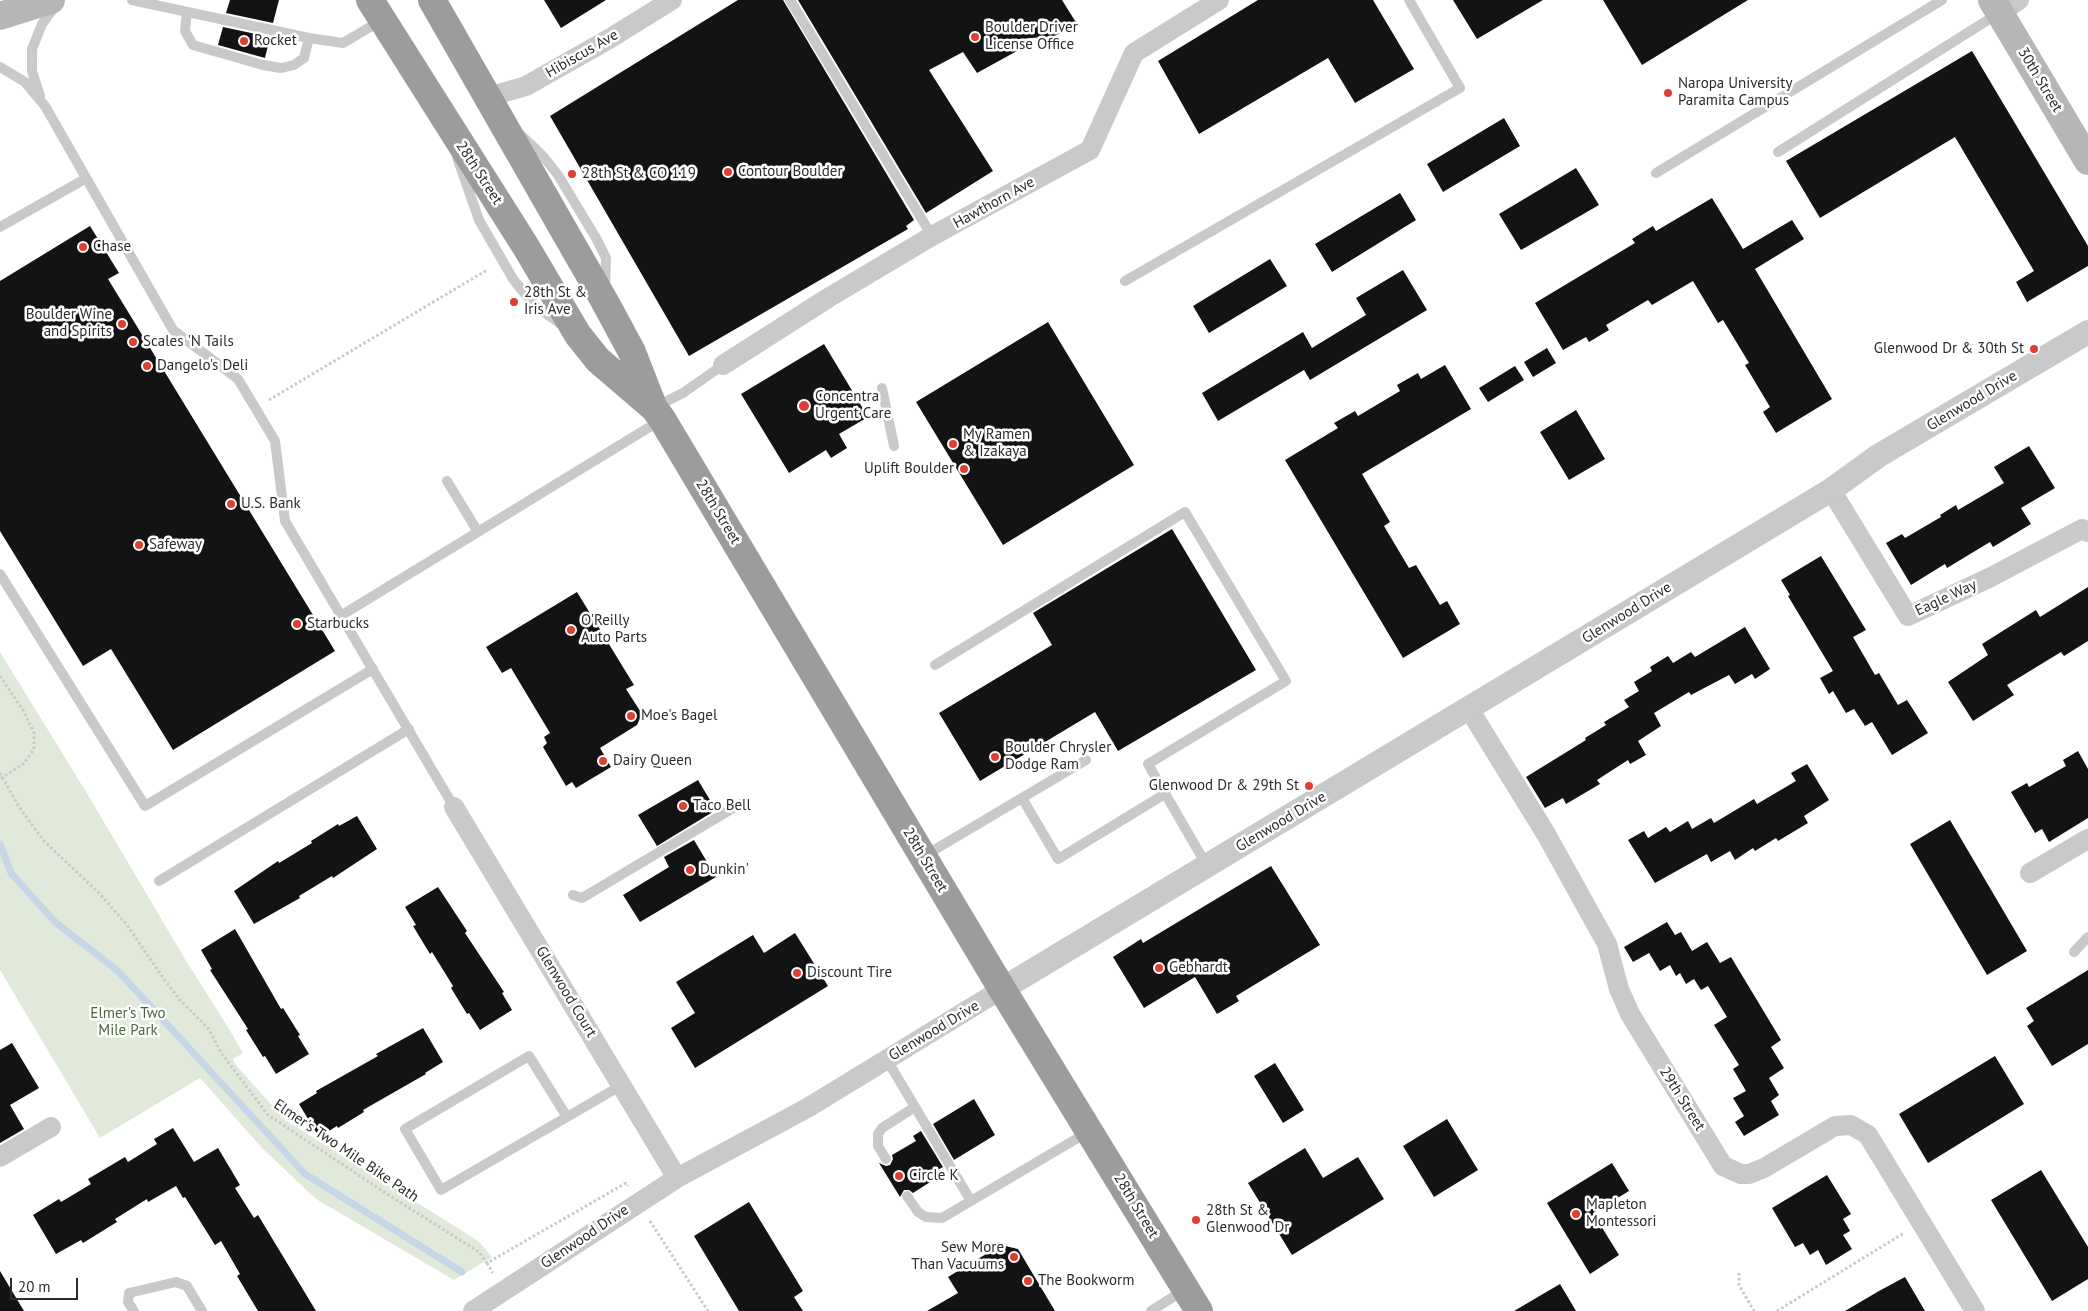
<!DOCTYPE html>
<style>
body{margin:0}
#map{position:relative;width:2088px;height:1311px;overflow:hidden;background:#fff;font-family:"PT Sans",sans-serif}
canvas{display:block}
.scale{position:absolute;left:10px;top:1278px;width:68px;height:22px;box-sizing:border-box;border:2px solid #2c2c2c;border-top:0;padding-left:6px;font-size:15px;line-height:18px;white-space:nowrap;color:#2c2c2c;-webkit-text-stroke:4px #fff;paint-order:stroke}
</style>
<div id="map">
<canvas width="2088" height="1311"></canvas>
<div class="scale">20 m</div>
</div>
<script>
const c = document.querySelector('canvas').getContext('2d');
c.lineJoin = 'round';
function fill(path, color) {
  c.fillStyle = color;
  c.fill(path, 'evenodd');
}
function poly(rows) {
  const path = new Path2D();
  for (const r of rows) {
    path.moveTo(r[0], r[1]);
    for (let i = 2; i < r.length; i += 2) path.lineTo(r[i], r[i + 1]);
  }
  return path;
}
function trace(path, color, width, dash) {
  c.strokeStyle = color;
  c.lineWidth = width;
  c.lineCap = dash ? 'butt' : 'round';
  c.setLineDash(dash || []);
  c.stroke(path);
}
function write(font, color, halo, rows, align = 'center') {
  c.font = font + ' "PT Sans",sans-serif';
  c.lineWidth = 5;
  c.setLineDash([]);
  c.textBaseline = 'middle';
  c.strokeStyle = halo;
  c.fillStyle = color;
  for (const [text, x, y, turn = 0] of rows) {
    c.save();
    c.translate(x, y);
    c.rotate((+turn || 0) * Math.PI / 180);
    c.textAlign = isNaN(turn) ? turn : align;
    if (halo) c.strokeText(text, 0, 0);
    c.fillText(text, 0, 0);
    c.restore();
  }
}
const green = poly([
 [0,652,88,795,185,959,229,1029,243,1053,233,1059,235,1064,285,1120,472,1237,480,1243,492,1257,454,1280,316,1199,262,1148,200,1078,100,1138,0,970]
]);
const stream = poly([
 [0,844,11,873,55,922,118,971,305,1174,462,1272]
]);
const building = poly([
 [230,0,279,0,273,23,226,13],
 [544,0,606,0,561,28],
 [738,0,783,0,914,220,906,226,908,229,689,356,550,116],
 [798,0,1062,0,1077,24,1055,36,1009,40,1017,51,977,73,963,52,929,70,993,171,926,213],
 [1258,0,1373,0,1414,69,1355,103,1328,58,1199,134,1158,61],
 [1453,0,1543,0,1477,39],
 [1603,0,1748,0,1642,65],
 [223,27,270,37,265,58,218,45],
 [1972,51,2088,246,2088,266,2027,302,2016,282,2034,271,1955,137,1820,218,1786,161],
 [1504,118,1520,146,1443,192,1427,164],
 [1576,168,1599,205,1521,250,1499,214],
 [1400,193,1416,220,1332,272,1315,244],
 [1712,198,1743,249,1792,220,1804,239,1755,269,1832,399,1776,433,1763,412,1770,407,1745,365,1749,363,1723,320,1718,323,1693,281,1652,305,1648,300,1606,325,1609,330,1589,342,1586,337,1563,350,1535,303,1635,243,1632,239,1653,226,1656,231],
 [90,226,119,273,108,279,335,651,173,750,111,649,83,666,0,531,0,281],
 [1270,259,1287,286,1209,333,1193,306],
 [1403,270,1427,310,1310,380,1304,370,1218,421,1202,393,1303,332,1312,348,1366,315,1356,298],
 [1048,322,1134,465,1003,545,916,402],
 [824,344,868,417,839,434,847,448,831,458,826,450,789,473,741,394],
 [1547,348,1556,363,1533,377,1524,362],
 [1445,365,1471,409,1362,474,1390,522,1384,526,1409,568,1416,565,1440,605,1447,601,1460,624,1403,658,1285,460,1338,428,1334,423,1355,411,1358,416,1400,391,1397,385,1418,373,1421,379],
 [1515,366,1524,380,1488,402,1479,388],
 [1576,410,1605,459,1569,480,1540,432],
 [2029,446,2055,488,2021,508,2031,524,1993,547,1990,542,1947,568,1945,564,1911,585,1886,543,1902,534,1905,538,1941,517,1940,515,1956,505,1958,510,2004,483,1994,467],
 [1172,529,1256,670,1118,751,1095,712,980,781,939,713,1052,645,1033,613],
 [1821,556,1866,630,1853,637,1875,675,1879,673,1898,705,1907,700,1928,733,1892,755,1872,722,1865,726,1854,709,1846,713,1833,691,1829,694,1820,678,1833,671,1788,596,1790,595,1781,580],
 [2088,587,2088,641,2064,656,2061,652,2007,685,2014,695,1973,721,1948,682,1988,655,1982,644,2036,610,2040,617],
 [577,592,634,685,626,689,642,714,637,725,600,748,611,767,576,788,572,782,566,786,543,747,547,743,544,737,550,733,511,668,502,673,486,647],
 [1745,627,1770,669,1755,679,1752,674,1735,684,1729,675,1691,695,1689,692,1654,713,1661,726,1638,741,1646,755,1630,764,1628,760,1597,780,1600,784,1566,804,1563,798,1545,808,1526,777,1586,740,1585,738,1606,725,1604,722,1629,707,1624,700,1639,691,1634,682,1652,671,1650,667,1668,656,1673,663,1691,652,1695,657],
 [2078,751,2088,769,2088,818,2049,842,2042,829,2035,833,2011,792,2027,783,2029,787,2066,766,2063,760],
 [1807,764,1829,800,1804,816,1808,823,1778,841,1776,838,1755,851,1753,848,1735,860,1730,851,1711,862,1707,854,1655,883,1628,840,1644,831,1648,838,1666,827,1670,832,1688,821,1692,829,1711,818,1714,823,1754,799,1757,804,1796,781,1791,773],
 [698,780,716,810,657,846,638,815],
 [357,816,377,849,333,878,332,876,299,896,300,898,254,924,234,891,278,861,279,863,312,843,311,841,338,824,339,826],
 [1950,820,2027,951,1987,975,1910,844],
 [694,840,716,877,640,922,623,895,669,867,664,857],
 [1271,866,1320,945,1236,996,1239,1001,1217,1014,1195,977,1144,1008,1113,957,1141,939,1143,943],
 [438,887,467,931,465,933,504,992,502,993,512,1010,480,1030,469,1013,467,1014,451,988,453,986,432,952,430,954,413,926,416,925,405,907],
 [1667,922,1675,935,1681,932,1692,951,1707,942,1720,963,1731,957,1781,1040,1771,1047,1784,1068,1769,1078,1779,1095,1771,1101,1779,1115,1744,1136,1735,1122,1744,1116,1733,1098,1746,1091,1733,1069,1739,1065,1714,1025,1727,1017,1708,986,1701,990,1694,979,1686,984,1680,973,1676,976,1670,965,1660,971,1649,953,1633,962,1624,947],
 [235,929,281,1009,283,1008,300,1035,298,1036,309,1054,276,1074,265,1056,263,1057,246,1030,248,1029,210,970,212,969,201,950],
 [795,933,828,986,695,1068,671,1028,695,1013,676,982,753,935,764,953],
 [2088,970,2088,1044,2052,1066,2027,1026,2034,1021,2026,1008],
 [423,1028,443,1062,425,1073,426,1074,363,1110,364,1112,338,1128,337,1126,319,1137,299,1104,317,1093,316,1091,378,1056,376,1054],
 [12,1043,39,1088,10,1105,24,1129,0,1143,0,1050],
 [1995,1056,2024,1104,1928,1163,1899,1114],
 [1275,1063,1304,1110,1283,1123,1254,1076],
 [974,1099,995,1135,954,1160,933,1124],
 [1447,1119,1478,1170,1434,1197,1403,1146],
 [173,1128,194,1162,218,1148,240,1185,235,1188,254,1218,258,1215,316,1311,258,1311,237,1276,240,1274,221,1241,215,1245,185,1197,183,1198,176,1186,148,1202,147,1199,115,1219,117,1222,83,1243,81,1240,56,1254,33,1215,59,1199,61,1202,91,1184,88,1179,125,1157,128,1162,157,1144,154,1139],
 [921,1131,943,1167,934,1172,938,1177,913,1193,909,1190,904,1190,900,1197,879,1163,886,1166,890,1165,893,1159,892,1155,916,1141,913,1136],
 [1305,1148,1323,1178,1358,1157,1384,1199,1292,1255,1248,1183],
 [1612,1163,1629,1191,1593,1213,1619,1255,1590,1274,1547,1203],
 [2041,1170,2088,1247,2088,1279,2052,1301,1991,1200],
 [1827,1175,1851,1214,1843,1219,1850,1231,1843,1235,1852,1249,1826,1265,1818,1250,1810,1255,1803,1243,1795,1247,1772,1208],
 [749,1202,803,1291,794,1297,803,1311,739,1311,694,1236],
 [1001,1245,1018,1249,1055,1311,927,1311,958,1293,948,1277],
 [0,1271,24,1311,0,1311],
 [1905,1277,1925,1311,1845,1311,1879,1291],
 [1560,1284,1576,1311,1514,1311]
]);
const path = poly([
 [269,400,487,270],
 [0,676,23,710,34,733,34,749,23,764,0,779],
 [0,773,19,807,43,840,100,894,127,925,164,979,180,1000,208,1028,222,1054,268,1115,387,1194,479,1252,487,1263,626,1183,628,1186],
 [650,1221,708,1311],
 [487,1263,493,1273],
 [1739,1273,1739,1285,1754,1311],
 [1777,1311,1904,1233]
]);
const service = poly([
 [132,0,309,38,343,43,382,20],
 [790,0,932,236],
 [187,12,185,31,193,45,263,65,281,68,294,65,304,58,309,38],
 [0,67,25,82,45,106,173,330,238,379,275,441,285,521,454,807],
 [40,96,32,71,32,49,42,24,55,6],
 [521,135,542,155,558,175,596,238,606,258,605,288],
 [1778,152,1999,13],
 [457,157,479,220,513,279,534,305,562,325],
 [1656,173,1942,0],
 [0,227,85,179],
 [1125,281,1460,88,1409,0],
 [882,388,894,446],
 [655,407,683,393,723,365],
 [447,481,478,532],
 [0,574,145,806,373,669],
 [342,615,661,420],
 [935,665,1185,512,1286,681,1148,764,1207,866],
 [1022,798,1058,859,1165,794],
 [924,856,1086,760],
 [159,881,409,729],
 [573,895,582,898,740,804],
 [2074,952,2088,937],
 [887,1060,971,1201],
 [567,1117,529,1056,405,1129,441,1190,567,1117,622,1085],
 [886,1159,878,1146,878,1134,882,1128,915,1107],
 [907,1196,918,1212,926,1217,942,1218,1088,1132],
 [134,1311,128,1302,129,1293,176,1282,187,1286,202,1311],
 [1151,1311,1184,1290]
]);
const minor = poly([
 [2000,13,2019,0],
 [488,97,526,86,609,39,672,0],
 [723,365,828,298,932,236,1090,150,1134,53,1219,0],
 [1831,490,1908,616,1989,578,2082,529,2088,532],
 [1469,709,1546,834,1607,944,1619,989,1630,1014,1723,1166,1741,1174,1749,1174,1764,1168,1835,1126,1851,1125,1868,1135,1975,1311],
 [454,807,677,1178],
 [2030,873,2088,839],
 [0,1157,51,1127],
 [473,1311,677,1178,809,1107,1002,989]
]);
const tertiary = poly([
 [1002,989,1831,490,1878,456,2088,332]
]);
const secondary = poly([
 [1992,0,2088,161],
 [0,16,51,0]
]);
const trunk = poly([
 [370,0,526,247,578,335,598,360,654,408,662,419,1002,989,1199,1311],
 [432,0,605,302,632,352,653,406]
]);
const markers = [
 [975,37,5,"#de3e33"],
 [244,41,5,"#de3e33"],
 [1668,93,5,"#de3e33"],
 [728,172,5,"#de3e33"],
 [572,174,5,"#de3e33"],
 [83,247,5,"#de3e33"],
 [514,302,5,"#de3e33"],
 [122,324,5,"#de3e33"],
 [133,342,5,"#de3e33"],
 [2034,349,5,"#de3e33"],
 [147,366,5,"#de3e33"],
 [804,406,6,"#de3e33"],
 [953,444,5,"#de3e33"],
 [964,469,5,"#de3e33"],
 [231,504,5,"#de3e33"],
 [139,545,5,"#de3e33"],
 [297,624,5,"#de3e33"],
 [571,630,5,"#de3e33"],
 [631,716,5,"#de3e33"],
 [995,757,5,"#de3e33"],
 [603,761,5,"#de3e33"],
 [1309,786,5,"#de3e33"],
 [683,806,5,"#de3e33"],
 [690,870,5,"#de3e33"],
 [1159,968,5,"#de3e33"],
 [797,973,5,"#de3e33"],
 [899,1176,5,"#de3e33"],
 [1576,1214,5,"#de3e33"],
 [1196,1220,5,"#de3e33"],
 [1014,1257,5,"#de3e33"],
 [1028,1281,5,"#de3e33"]
];
const poiNames = [
 ["Boulder Driver",985,28],
 ["License Office",985,45],
 ["Rocket",254,41],
 ["Naropa University",1678,84],
 ["Paramita Campus",1678,101],
 ["Contour Boulder",738,172],
 ["28th St & CO 119",582,174],
 ["Chase",93,247],
 ["28th St &",524,293],
 ["Iris Ave",524,310],
 ["Boulder Wine",112,315,"right"],
 ["and Spirits",112,332,"right"],
 ["Scales 'N Tails",143,342],
 ["Glenwood Dr & 30th St",2024,349,"right"],
 ["Dangelo's Deli",157,366],
 ["Concentra",815,397],
 ["Urgent Care",815,414],
 ["My Ramen",963,435],
 ["& Izakaya",963,452],
 ["Uplift Boulder",954,469,"right"],
 ["U.S. Bank",241,504],
 ["Safeway",149,545],
 ["O'Reilly",581,621],
 ["Auto Parts",581,638],
 ["Starbucks",307,624],
 ["Moe's Bagel",641,716],
 ["Boulder Chrysler",1005,748],
 ["Dodge Ram",1005,765],
 ["Dairy Queen",613,761],
 ["Glenwood Dr & 29th St",1299,786,"right"],
 ["Taco Bell",693,806],
 ["Dunkin'",700,870],
 ["Gebhardt",1169,968],
 ["Discount Tire",807,973],
 ["Circle K",909,1176],
 ["Mapleton",1586,1205],
 ["Montessori",1586,1222],
 ["28th St &",1206,1211],
 ["Glenwood Dr",1206,1228],
 ["Sew More",1004,1248,"right"],
 ["Than Vacuums",1004,1265,"right"],
 ["The Bookworm",1038,1281]
];
const streetNames = [
 ["Hibiscus Ave",582,54,-30],
 ["30th Street",2040,80,59],
 ["28th Street",479,173,57],
 ["Hawthorn Ave",994,203,-29],
 ["Glenwood Drive",1972,401,-31],
 ["28th Street",718,512,59],
 ["Eagle Way",1946,598,-25],
 ["Glenwood Drive",1627,613,-32],
 ["Glenwood Drive",1281,822,-31],
 ["28th Street",925,860,59],
 ["Glenwood Court",566,992,59],
 ["Glenwood Drive",934,1031,-31],
 ["29th Street",1682,1099,58],
 ["Elmer's Two Mile Bike Path",346,1151,34],
 ["28th Street",1136,1206,59],
 ["Glenwood Drive",585,1237,-34]
];
const parkNames = [
 ["Elmer's Two",128,1014],
 ["Mile Park",128,1031]
];
fill(green, '#e0e9da');
trace(stream, '#c6d6e9', 7);
fill(building, '#131313');
trace(path, '#c9c9c9', 3, [2.5, 2.5]);
trace(service, '#c9c9c9', 10);
trace(minor, '#c9c9c9', 20);
trace(tertiary, '#c9c9c9', 24);
trace(secondary, '#b6b6b6', 28);
trace(trunk, '#9c9c9c', 28);
for (const [x, y, r, color] of markers) {
  const dot = new Path2D();
  dot.arc(x, y, r, 0, 2 * Math.PI);
  c.fillStyle = color;
  c.fill(dot);
  trace(dot, '#fff', 2);
}
write('15px', '#2c2c2c', '#fff', poiNames, 'left');
write('15px', '#2c2c2c', '#fff', streetNames);
write('15px', '#49653b', '#fff', parkNames);
</script>
